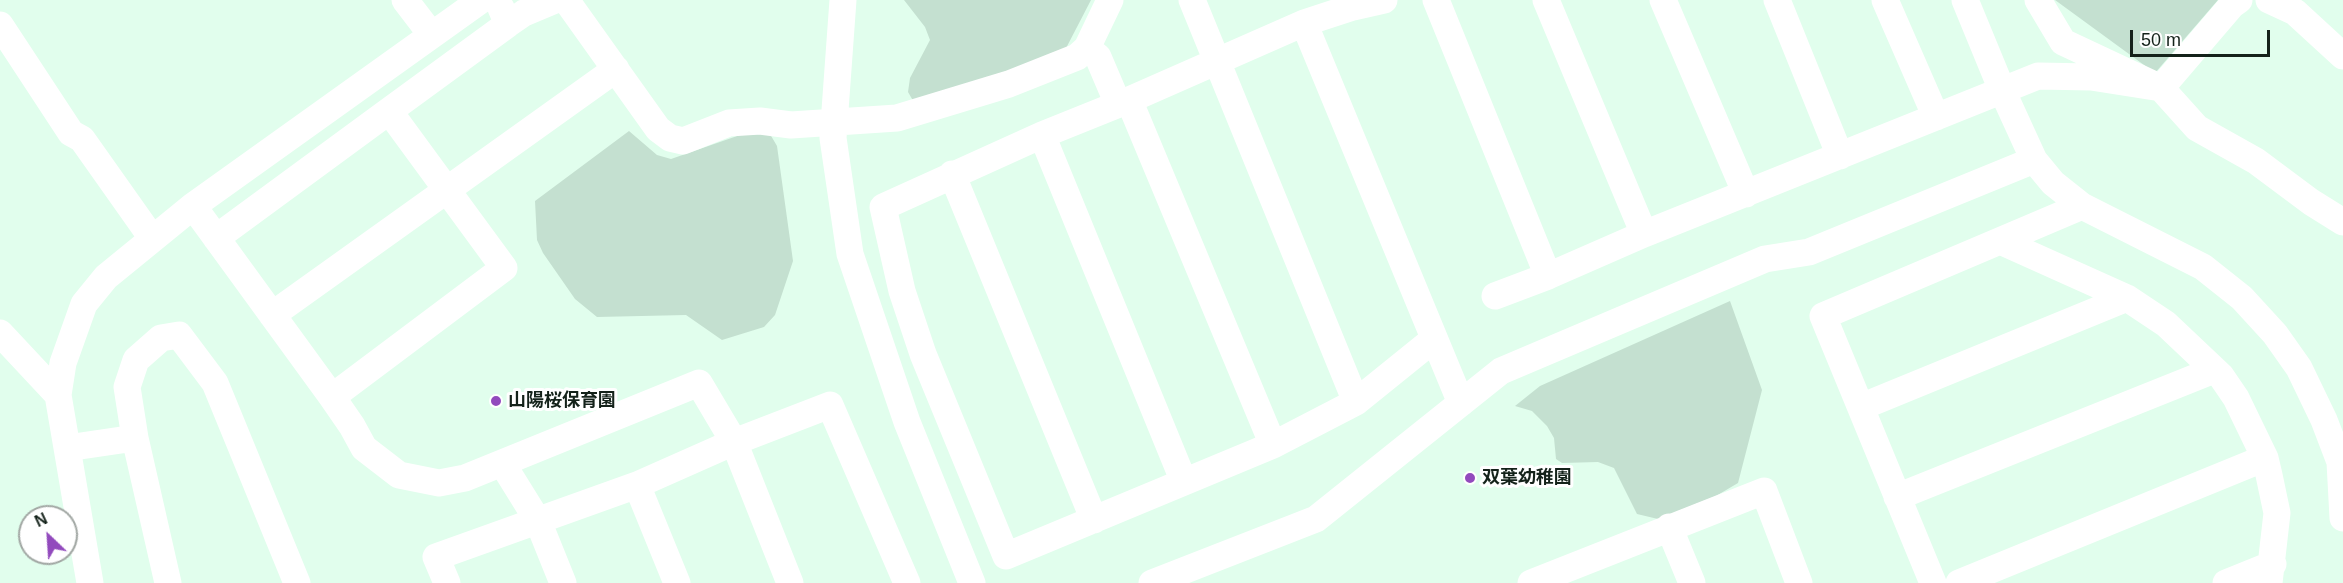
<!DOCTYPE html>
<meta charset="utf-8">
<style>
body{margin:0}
#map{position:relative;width:2343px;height:583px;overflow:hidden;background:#e1feed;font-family:Arial,sans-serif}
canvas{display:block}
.north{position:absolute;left:18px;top:505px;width:60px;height:60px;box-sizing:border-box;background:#fff;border:2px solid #a1a7a3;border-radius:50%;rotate:335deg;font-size:16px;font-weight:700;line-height:24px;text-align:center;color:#14221a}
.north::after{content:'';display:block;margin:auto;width:21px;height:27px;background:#924abd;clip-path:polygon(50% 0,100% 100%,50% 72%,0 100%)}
.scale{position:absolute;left:2130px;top:30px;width:140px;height:27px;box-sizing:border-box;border:3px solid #14221a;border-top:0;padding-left:8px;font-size:18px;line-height:21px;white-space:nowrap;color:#14221a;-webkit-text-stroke:4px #fff;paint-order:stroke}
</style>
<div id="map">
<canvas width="2343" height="583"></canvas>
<div class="north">N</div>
<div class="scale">50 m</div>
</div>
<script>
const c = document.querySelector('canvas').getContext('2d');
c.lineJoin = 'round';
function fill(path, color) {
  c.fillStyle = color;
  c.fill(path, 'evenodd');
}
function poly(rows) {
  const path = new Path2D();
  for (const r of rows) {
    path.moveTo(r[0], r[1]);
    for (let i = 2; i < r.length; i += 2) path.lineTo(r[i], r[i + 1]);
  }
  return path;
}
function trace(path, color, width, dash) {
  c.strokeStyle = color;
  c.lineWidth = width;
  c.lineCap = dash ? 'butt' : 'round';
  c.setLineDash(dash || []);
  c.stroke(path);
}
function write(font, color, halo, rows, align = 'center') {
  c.font = font + ' Arial,"Noto Sans JP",sans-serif';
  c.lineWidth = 6;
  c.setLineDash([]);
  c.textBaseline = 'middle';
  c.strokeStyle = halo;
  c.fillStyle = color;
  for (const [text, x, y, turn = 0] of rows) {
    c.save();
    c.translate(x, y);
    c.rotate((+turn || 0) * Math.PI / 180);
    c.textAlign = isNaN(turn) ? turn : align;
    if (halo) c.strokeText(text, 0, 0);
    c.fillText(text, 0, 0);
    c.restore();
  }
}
const green = poly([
 [904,0,1091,0,1063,54,915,104,908,92,910,78,930,40,925,27],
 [2055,0,2218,0,2155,73],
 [629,131,657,155,671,159,740,135,770,134,777,146,793,261,775,315,764,327,722,340,686,315,597,317,575,299,543,253,537,240,535,201],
 [1730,301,1762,390,1738,483,1716,496,1658,519,1637,514,1614,468,1598,462,1562,463,1556,459,1554,438,1547,426,1532,411,1515,406,1540,386]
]);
const minor = poly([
 [405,0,431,34],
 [566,0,658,129,670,138,683,141,729,123,760,121,791,125,897,118,1009,84,1077,57,1087,48,1110,0],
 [843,0,833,138,850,254,907,422,972,583],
 [1192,0,1356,402],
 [1436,0,1548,276,1644,234],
 [1546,0,1644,234,2038,76,2091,77,2161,88],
 [1663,0,1746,194],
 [1777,0,1840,156],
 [1885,0,1936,117],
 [1965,0,2002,90,2034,160,2053,183,2082,206,2203,267,2242,298,2275,334,2299,368,2324,420,2340,462,2343,518],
 [2038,0,2063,42,2161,88,2197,128,2256,161,2311,202,2343,222],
 [2269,0,2295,12,2343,56],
 [501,8,508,24,524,13,555,0],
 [1304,23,1353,7,1384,0],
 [0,25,71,133,82,139,152,238],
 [1087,48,1098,57,1118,104],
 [2161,88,2232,5,2239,0],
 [1129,100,1273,445],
 [1042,135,1184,482],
 [952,174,1094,520],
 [193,206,332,397,352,426,364,448,399,475,439,483,465,478,699,383,734,442,790,583],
 [216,238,389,111],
 [2000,241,2127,298,2166,324,2221,376,2236,398,2265,458,2269,475,2277,513,2269,583],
 [1495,296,1548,276],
 [272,315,616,69],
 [0,333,58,395],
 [1434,339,1356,402,1273,445,1006,556,923,354,902,291,883,207,1042,135,1129,100,1304,23,1461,403],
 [332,397,504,268,389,111,508,24],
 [1861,407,2127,298],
 [67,448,135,438],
 [502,463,538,521,563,583],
 [637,485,677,583],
 [1897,497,2214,370],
 [1669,527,1692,583],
 [90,583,58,395,63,363,84,304,106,277,193,206,481,0],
 [168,583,135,438,127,387,136,360,161,338,179,335,215,383,297,583],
 [447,583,436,557,637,485,734,442,830,405,907,583],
 [1152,583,1316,519,1501,371,1765,259,1809,252,2034,160],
 [1531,583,1764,491,1799,583],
 [1933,583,1823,316,2082,206],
 [1959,583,2265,458],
 [2226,583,2273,564]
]);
const markers = [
 [496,401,6,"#924abd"],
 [1470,478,6,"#924abd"]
];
const poiNames = [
 ["山陽桜保育園",508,401],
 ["双葉幼稚園",1482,478]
];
fill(green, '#c4e0d0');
trace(minor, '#fff', 27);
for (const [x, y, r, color] of markers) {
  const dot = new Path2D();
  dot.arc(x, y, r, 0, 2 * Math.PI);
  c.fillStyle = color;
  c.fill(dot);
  trace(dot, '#fff', 2);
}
write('bold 18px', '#14221a', '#fff', poiNames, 'left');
</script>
